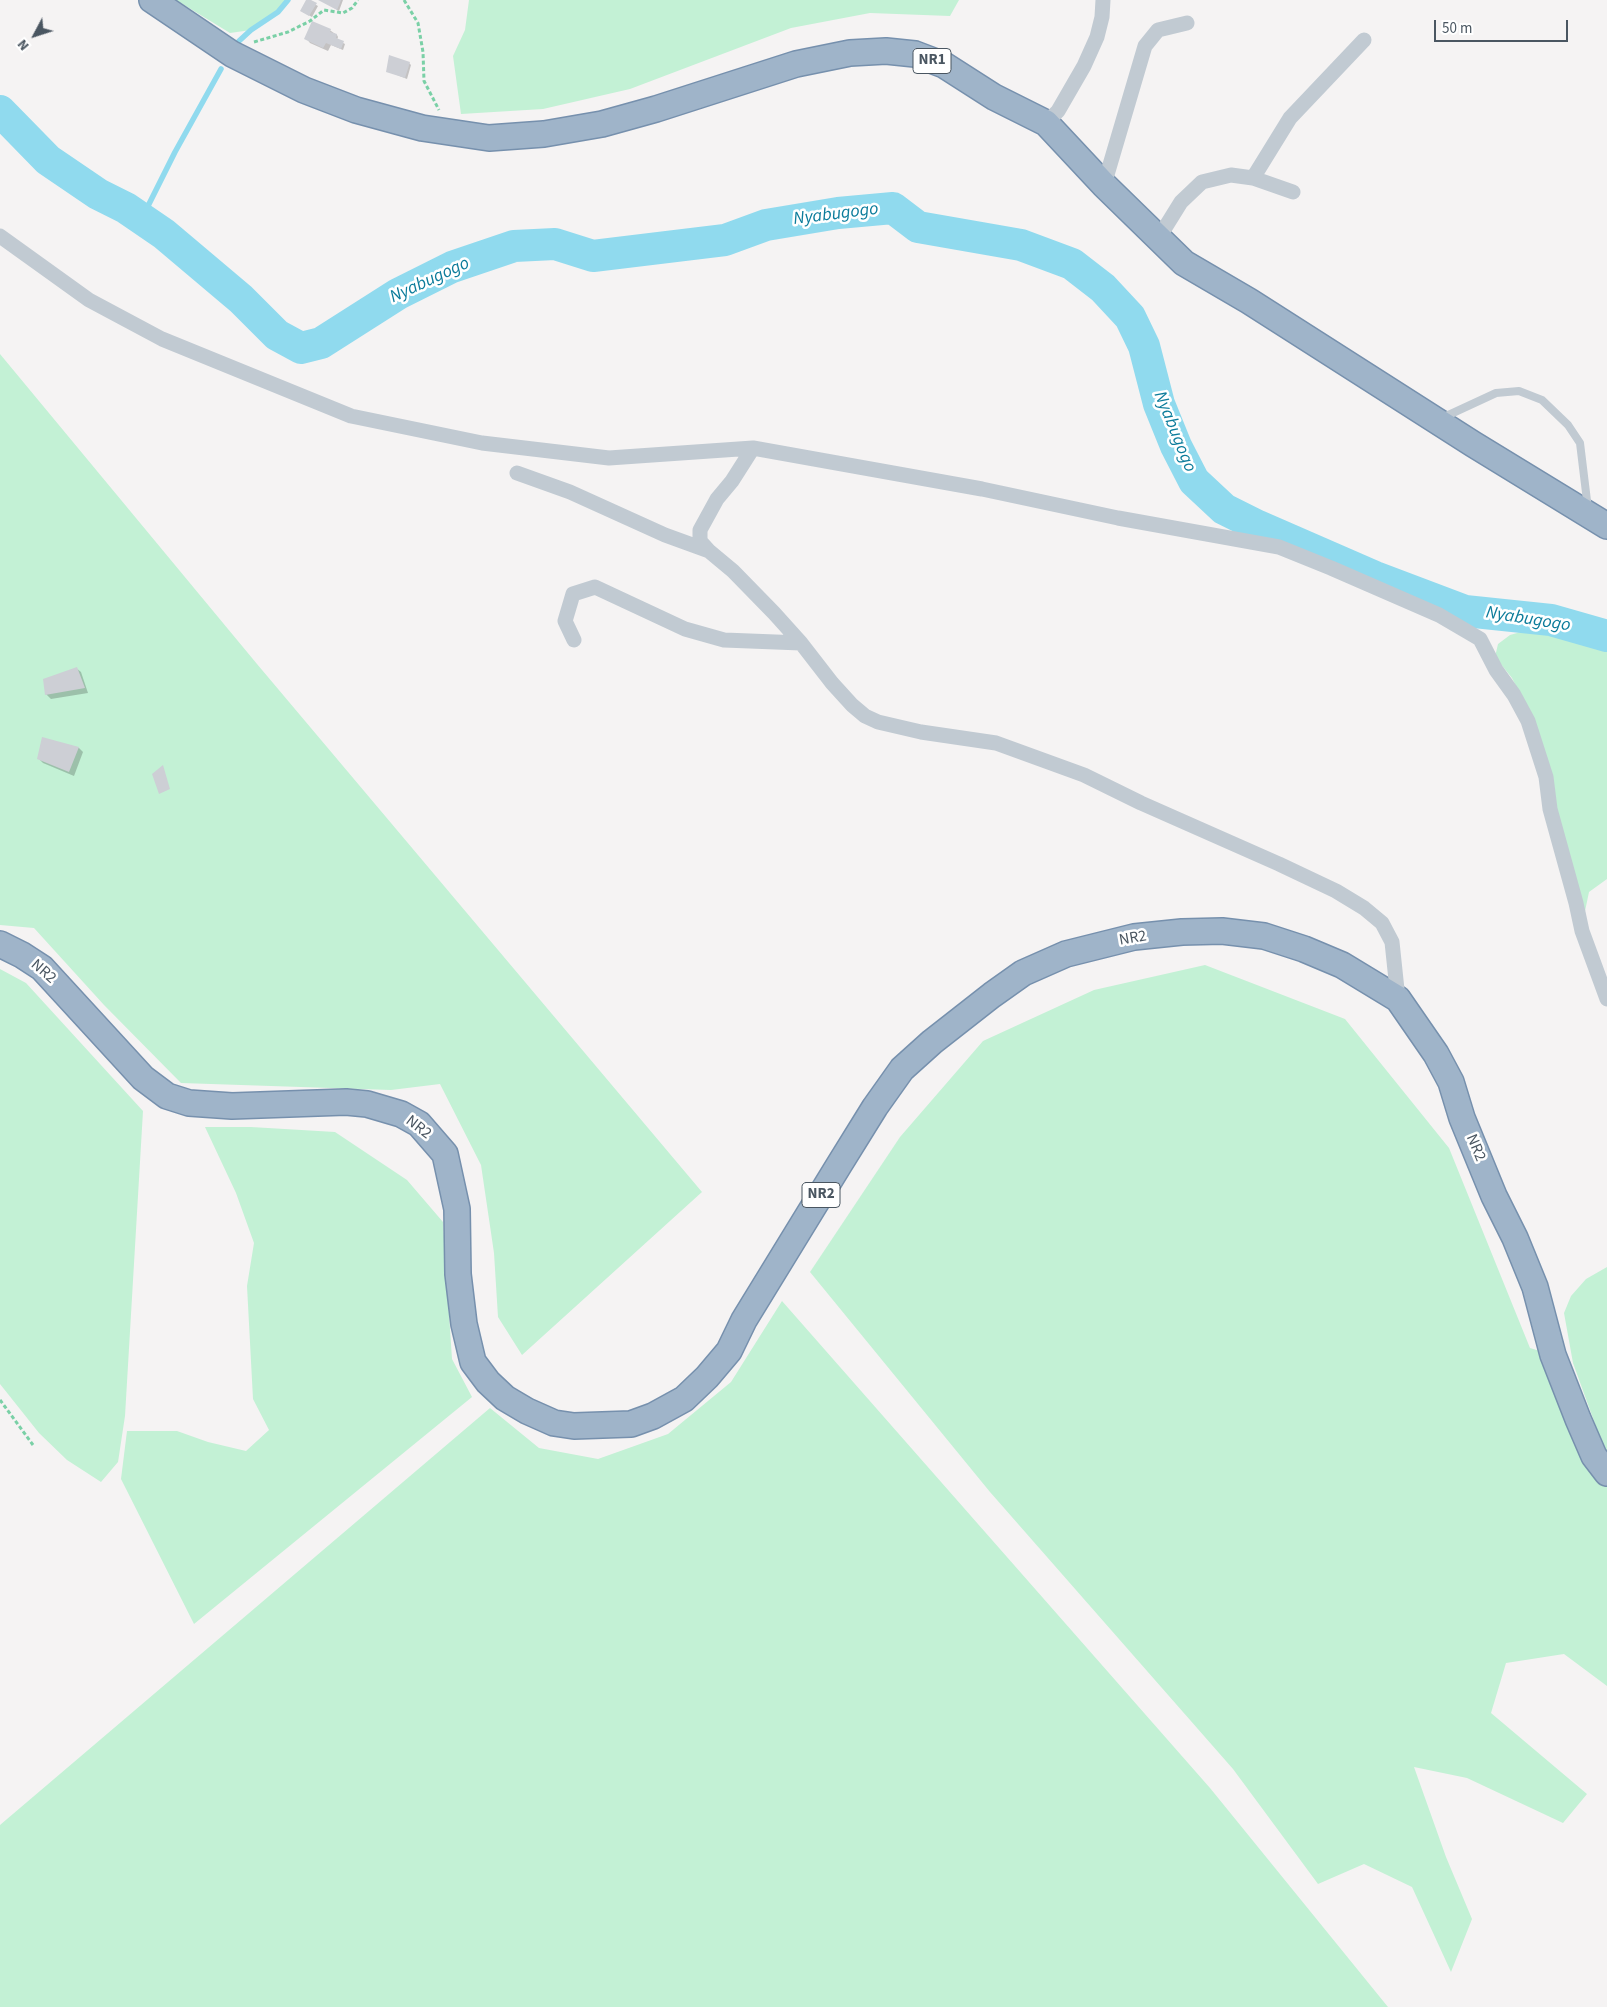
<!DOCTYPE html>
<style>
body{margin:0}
#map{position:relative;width:1607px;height:2007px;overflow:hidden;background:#f5f3f3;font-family:"Source Sans 3",sans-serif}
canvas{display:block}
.north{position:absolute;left:10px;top:10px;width:50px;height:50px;-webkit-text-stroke:4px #fff;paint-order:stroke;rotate:230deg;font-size:14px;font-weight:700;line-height:20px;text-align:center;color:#4a5661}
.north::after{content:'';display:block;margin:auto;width:18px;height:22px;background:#4a5661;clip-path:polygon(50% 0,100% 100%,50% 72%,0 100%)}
.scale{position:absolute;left:1434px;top:20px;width:134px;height:22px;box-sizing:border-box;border:2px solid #4a5661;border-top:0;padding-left:6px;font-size:15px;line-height:18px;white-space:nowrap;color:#4a5661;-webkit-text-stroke:4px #fff;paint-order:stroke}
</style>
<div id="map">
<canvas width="1607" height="2007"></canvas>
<div class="north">N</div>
<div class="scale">50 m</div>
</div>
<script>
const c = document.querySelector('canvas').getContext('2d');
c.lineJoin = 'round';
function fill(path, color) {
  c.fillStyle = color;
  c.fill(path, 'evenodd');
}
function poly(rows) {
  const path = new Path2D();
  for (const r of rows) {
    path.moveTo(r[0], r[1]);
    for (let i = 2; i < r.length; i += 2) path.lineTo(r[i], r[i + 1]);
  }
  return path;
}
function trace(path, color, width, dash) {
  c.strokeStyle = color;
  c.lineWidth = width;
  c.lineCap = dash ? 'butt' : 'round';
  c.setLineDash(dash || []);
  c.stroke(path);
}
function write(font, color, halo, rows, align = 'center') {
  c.font = font + ' "Source Sans 3",sans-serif';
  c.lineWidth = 5;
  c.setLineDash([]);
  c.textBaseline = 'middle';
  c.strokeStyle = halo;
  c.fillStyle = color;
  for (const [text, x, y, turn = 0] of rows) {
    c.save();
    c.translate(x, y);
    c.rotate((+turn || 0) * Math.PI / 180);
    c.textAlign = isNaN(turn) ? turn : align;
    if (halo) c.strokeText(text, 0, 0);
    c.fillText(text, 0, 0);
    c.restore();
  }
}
const green = poly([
 [176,0,288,0,278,12,251,30,230,33],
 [469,0,959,0,950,16,870,13,791,28,630,89,543,109,461,114,453,56,465,30],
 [0,354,257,664,702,1192,522,1355,498,1317,494,1253,481,1165,440,1084,391,1090,181,1083,104,1005,34,928,0,925],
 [1538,627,1558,630,1576,639,1607,650,1607,879,1589,892,1584,916,1517,688,1512,678,1495,657,1498,644,1510,635],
 [1205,965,1345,1019,1449,1148,1530,1348,1553,1355,1607,1473,1607,1686,1564,1654,1506,1663,1491,1713,1587,1794,1563,1823,1467,1778,1414,1767,1446,1857,1472,1919,1451,1972,1412,1887,1364,1864,1318,1884,1233,1769,990,1492,810,1272,900,1137,983,1041,1094,990],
 [0,969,26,983,143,1111,125,1416,118,1462,101,1482,67,1460,39,1433,0,1384],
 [205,1127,251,1127,335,1132,407,1180,443,1222,452,1359,472,1397,194,1624,121,1479,127,1431,177,1431,208,1442,246,1451,269,1430,253,1399,247,1286,254,1243,236,1193],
 [1607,1267,1607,1457,1573,1363,1564,1313,1571,1296,1586,1279],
 [782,1301,1210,1788,1388,2007,0,2007,0,1825,490,1408,539,1448,598,1459,668,1434,731,1382]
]);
const shadow = poly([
 [307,0,318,6,312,17,303,12],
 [321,0,343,0,339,11],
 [312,23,331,31,337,35,338,37,337,40,345,44,343,50,331,45,328,51,310,43,306,38],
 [409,63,411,65,407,79,387,71],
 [76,668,81,672,88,693,51,699,46,694],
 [43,738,79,748,83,752,74,776,43,763,39,759]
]);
const stream = poly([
 [239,41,251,30,278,12,288,0],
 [142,218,175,152,221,69]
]);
const river = poly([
 [0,111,48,160,98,194,126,208,164,234,241,299,277,335,301,348,321,343,398,294,452,267,514,246,555,244,593,256,725,240,766,225,838,213,893,208,918,227,1021,245,1072,264,1103,288,1130,317,1144,346,1159,404,1176,446,1194,481,1224,509,1258,526,1375,577,1465,611,1551,620,1607,636]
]);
const building = poly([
 [306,0,311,0,317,3,309,16,300,11],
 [318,0,341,0,337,10],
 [312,21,331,29,330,32,337,34,336,38,344,41,341,49,326,43,323,48,304,39],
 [389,55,410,62,405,78,386,72],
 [77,667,85,688,45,695,43,679],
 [42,737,79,747,69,772,37,759],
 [163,765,170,789,159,794,152,774]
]);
const path = poly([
 [404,0,418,23,423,52,424,81,439,110],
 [254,42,288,32,310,21,324,10,343,13,352,8,358,0],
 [0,1400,33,1445]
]);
const service = poly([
 [1442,418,1496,393,1519,391,1542,400,1568,425,1580,443,1588,509]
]);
const minor = poly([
 [1046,123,1058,111,1084,66,1097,37,1102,17,1103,0],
 [1253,178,1290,118,1364,40],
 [1104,185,1145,46,1158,30,1187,23],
 [0,236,89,300,162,339,351,416,482,443,609,458,753,448,982,489,1118,518,1279,547,1331,568,1439,615,1480,639,1496,670,1514,695,1528,721,1546,777,1550,809,1576,903,1582,931,1607,999],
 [1158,239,1181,202,1202,182,1231,175,1253,178,1293,192],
 [753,448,732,481,717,499,700,530,700,541,709,551,733,571,774,613,801,643,832,683,852,705,865,716,878,722,921,732,996,743,1084,775,1141,803,1279,864,1336,891,1364,908,1382,923,1392,942,1398,999],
 [517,473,570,492,665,535,709,551],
 [574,640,565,621,573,594,595,587,685,629,724,640,801,643]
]);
const trunk = poly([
 [152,0,232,54,304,90,356,110,422,128,489,138,544,134,602,124,656,109,796,64,850,53,886,51,915,54,944,65,994,97,1046,123,1104,185,1184,263,1249,301,1473,444,1607,526],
 [0,944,22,955,42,968,143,1078,167,1096,189,1103,232,1106,346,1102,367,1104,401,1114,419,1124,445,1154,457,1209,458,1274,464,1324,473,1362,488,1382,505,1398,527,1411,554,1423,574,1426,631,1424,653,1416,684,1399,707,1377,729,1351,744,1320,839,1165,875,1107,902,1069,932,1042,992,995,1023,973,1066,954,1134,937,1182,932,1222,931,1264,936,1304,949,1342,965,1398,999,1436,1054,1451,1082,1462,1118,1494,1196,1515,1238,1535,1287,1553,1355,1578,1419,1594,1456,1607,1473]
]);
const shields = [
 [932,61,38],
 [821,1195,38]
];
const shieldNames = [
 ["NR1",932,61],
 ["NR2",821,1195]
];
const streetNames = [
 ["NR2",1133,939,-10],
 ["NR2",43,972,41],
 ["NR2",418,1128,38],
 ["NR2",1475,1148,67]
];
const waterNames = [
 ["Nyabugogo",836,215,-7],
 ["Nyabugogo",430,281,-25],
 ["Nyabugogo",1174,432,68],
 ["Nyabugogo",1528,620,9]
];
fill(green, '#c3f1d5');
fill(shadow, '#0003');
trace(stream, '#90daee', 5.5);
trace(river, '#90daee', 32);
fill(building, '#cdcfd5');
trace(trunk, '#7690ad', 28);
trace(path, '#7ad0a6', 3, [4, 2.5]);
trace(service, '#c1cad2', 8);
trace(minor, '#c1cad2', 15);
trace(trunk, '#9fb4c9', 25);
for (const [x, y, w] of shields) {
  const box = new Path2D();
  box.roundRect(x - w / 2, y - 12.5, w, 25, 4);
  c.fillStyle = '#fff';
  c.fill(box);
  trace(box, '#4a5661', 1);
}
write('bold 15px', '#4a5661', null, shieldNames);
write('16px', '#4a5661', '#fff', streetNames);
write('italic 18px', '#0c7c9b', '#fff', waterNames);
</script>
